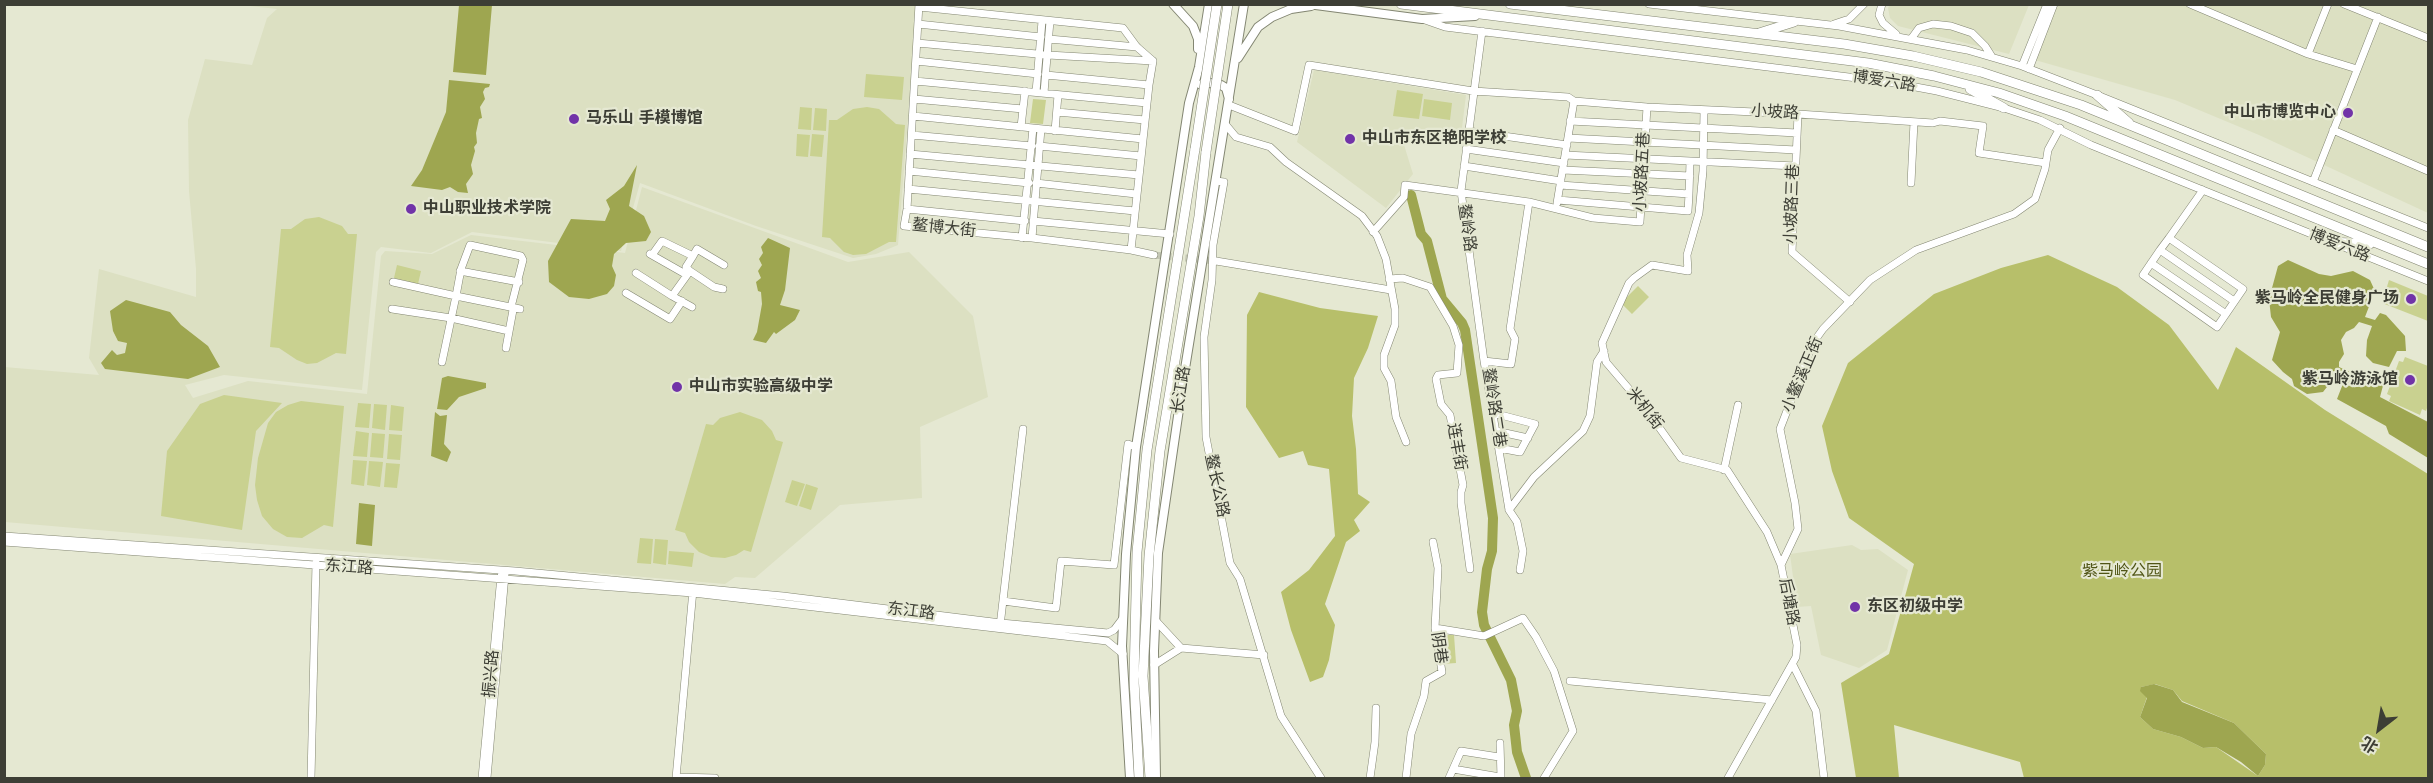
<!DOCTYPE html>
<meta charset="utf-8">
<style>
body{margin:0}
#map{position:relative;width:2433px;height:783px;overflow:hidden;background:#e5e8d2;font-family:Jost,"Noto Sans SC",sans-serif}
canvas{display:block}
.frame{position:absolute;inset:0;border:6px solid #3d3e35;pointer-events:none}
.north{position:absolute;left:2349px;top:699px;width:60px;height:60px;-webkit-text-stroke:4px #e5e8d2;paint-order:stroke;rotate:211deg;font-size:16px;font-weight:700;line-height:24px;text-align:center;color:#3d3e35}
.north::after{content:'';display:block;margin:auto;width:21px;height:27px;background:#3d3e35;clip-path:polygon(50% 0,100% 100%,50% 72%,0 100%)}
</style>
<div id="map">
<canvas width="2433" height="783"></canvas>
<div class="frame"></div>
<div class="north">北</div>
</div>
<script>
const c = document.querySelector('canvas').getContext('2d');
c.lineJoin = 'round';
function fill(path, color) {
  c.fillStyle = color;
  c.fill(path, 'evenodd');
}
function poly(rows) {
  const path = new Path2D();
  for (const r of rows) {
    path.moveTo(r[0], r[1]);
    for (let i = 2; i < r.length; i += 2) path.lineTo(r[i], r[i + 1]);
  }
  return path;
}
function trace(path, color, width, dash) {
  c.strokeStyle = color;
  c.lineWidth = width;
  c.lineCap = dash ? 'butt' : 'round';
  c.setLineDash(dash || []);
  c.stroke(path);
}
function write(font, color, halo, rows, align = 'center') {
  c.font = font + ' Jost,"Noto Sans SC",sans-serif';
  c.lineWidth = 4.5;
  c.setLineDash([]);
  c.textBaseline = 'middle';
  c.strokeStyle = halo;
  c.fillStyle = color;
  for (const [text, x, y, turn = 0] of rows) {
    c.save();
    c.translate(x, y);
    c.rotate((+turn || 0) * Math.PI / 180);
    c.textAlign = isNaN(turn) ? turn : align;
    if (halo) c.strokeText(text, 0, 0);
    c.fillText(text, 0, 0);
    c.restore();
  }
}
const built = poly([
 [917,4,898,245,876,254,853,258,756,226,640,183,621,251,472,232,431,253,381,247,376,252,362,390,224,375,185,385,193,398,248,381,367,394,381,256,385,251,432,254,471,235,625,253,642,187,848,262,909,252,973,316,988,397,920,427,922,498,840,505,755,578,735,577,725,584,5,522,4,367,99,375,89,358,99,269,196,297,196,269,189,191,188,120,205,59,252,65,267,18,277,9,241,5],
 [1890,4,2029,5,2009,54,1898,26,1890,18,1888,8],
 [2057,5,2428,5,2428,213,2259,135,2175,100,2035,60],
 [1314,70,1466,95,1461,136,1400,132,1413,174,1386,208,1297,142],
 [1852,545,1861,550,1878,549,1908,570,1887,650,1859,668,1821,655,1811,606,1797,607,1790,554]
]);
const green = poly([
 [866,74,904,77,902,100,864,97],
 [1397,90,1423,94,1419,119,1393,116],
 [1033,99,1046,100,1043,124,1030,123],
 [1424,99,1452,103,1450,120,1422,116],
 [800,107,812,108,811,130,798,129],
 [867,107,879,109,896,124,905,125,896,242,889,242,866,254,853,255,844,252,830,238,822,237,829,120,837,120,853,109],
 [815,108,827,109,826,131,813,130],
 [797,134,810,135,808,157,796,156],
 [812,134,824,135,822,157,810,156],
 [319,217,342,226,348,234,357,234,346,354,336,353,317,363,307,364,297,360,279,348,270,347,281,229,291,229,305,219],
 [397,265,421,271,418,284,394,278],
 [2389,280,2428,296,2428,321,2382,303],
 [1638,286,1649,297,1632,314,1621,303],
 [2405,357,2428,366,2428,405,2426,411,2422,409,2420,415,2389,401,2391,396,2387,394,2399,361,2403,362],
 [224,395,282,403,256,431,242,530,161,516,167,451,200,404],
 [301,401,344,406,333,527,324,525,302,538,287,537,273,529,262,516,257,500,255,485,258,458,268,423,276,412,288,405],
 [358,403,371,404,369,428,355,427],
 [374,404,387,405,385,430,372,428],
 [391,405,404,407,402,431,389,430],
 [740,412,762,420,772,431,776,440,783,442,751,552,744,550,736,555,725,558,711,557,699,552,689,542,685,533,675,530,706,424,713,425,720,418],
 [356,431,369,433,367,457,353,456],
 [372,433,385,434,383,458,370,457],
 [389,434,402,435,400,460,387,459],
 [353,460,367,461,364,486,351,484],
 [369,461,383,462,380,487,367,485],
 [386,463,400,464,397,488,384,487],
 [792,480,805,484,797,506,785,502],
 [806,484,818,488,811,510,799,506],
 [640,538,653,539,651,564,637,563],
 [655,539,668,540,666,565,653,563],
 [669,551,694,553,692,567,668,564],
 [1440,635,1454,635,1456,663,1442,664]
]);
const forest = poly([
 [2048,255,2117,287,2169,325,2218,390,2236,347,2325,410,2428,474,2428,778,2024,778,2020,762,1894,725,1899,778,1856,778,1841,683,1889,654,1914,564,1849,518,1832,471,1822,426,1848,363,1934,294,2001,268],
 [2155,684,2173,690,2182,701,2234,723,2266,754,2265,765,2258,776,2216,747,2203,748,2181,737,2153,729,2140,717,2147,697,2141,687],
 [1259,292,1320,308,1378,316,1368,348,1354,378,1352,416,1356,449,1358,494,1370,502,1354,520,1360,531,1346,542,1325,604,1335,625,1329,660,1323,677,1310,682,1291,630,1281,592,1309,570,1335,536,1329,469,1308,465,1303,451,1279,458,1246,407,1247,315]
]);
const water = poly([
 [459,5,492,5,486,75,453,72],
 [449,80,490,84,489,87,485,88,483,92,485,99,480,107,482,118,479,119,476,133,477,143,474,147,475,151,471,165,473,174,466,184,468,193,458,192,450,187,442,190,411,186,422,170,446,112],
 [637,165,629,206,644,216,651,232,646,241,626,243,614,254,612,266,616,275,614,286,607,294,589,299,569,297,549,282,548,261,571,219,605,221,610,209,606,200,624,186],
 [768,238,790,248,785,290,780,305,800,310,795,320,776,334,774,332,766,343,753,340,757,332,762,304,761,292,758,291,756,282,761,278,758,271,762,265,759,259,763,253,761,247],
 [2288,260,2319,274,2331,276,2353,271,2370,280,2375,291,2365,317,2375,320,2380,313,2386,315,2405,336,2406,351,2397,351,2389,367,2373,363,2366,356,2367,340,2372,326,2359,322,2354,328,2346,332,2341,340,2344,354,2339,362,2339,367,2348,371,2368,370,2385,378,2380,397,2428,422,2428,458,2389,434,2386,426,2337,399,2346,376,2338,373,2323,392,2307,394,2294,386,2292,379,2283,372,2272,360,2280,332,2271,317,2269,299,2278,266],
 [126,300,170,312,181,325,208,346,220,367,188,379,105,369,101,363,112,350,117,355,125,353,127,343,118,341,113,331,110,311],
 [448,376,486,383,486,388,459,397,447,410,437,409,442,378],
 [435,412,440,416,447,415,444,444,451,452,447,462,431,456],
 [359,503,375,505,372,546,356,544],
 [2154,684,2173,690,2182,702,2234,723,2266,754,2265,765,2258,776,2241,762,2216,747,2203,748,2181,737,2153,729,2140,717,2147,698,2140,691,2141,687]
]);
const river = poly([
 [1411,195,1421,234,1427,241,1442,299,1462,323,1465,330,1493,518,1492,551,1487,569,1482,612,1484,625,1511,680,1517,711,1514,725,1517,752,1526,778]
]);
const minorTunnel = poly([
 [1154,255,1216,261]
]);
const minor = poly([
 [919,4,907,209,904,226,1032,238,1131,250,1154,255],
 [1649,4,1839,26,1967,50,2022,66,2097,95,2428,228],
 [1882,4,1879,15,1883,23,1896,34],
 [2190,4,2308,54,2357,69],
 [2344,4,2428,38],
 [919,7,1123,28,1137,47,1153,61,1149,85,1131,250],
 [1425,20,1445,27,1889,82,1937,91,2004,108,2040,120,2091,145,2428,281],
 [918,24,1041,37],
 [1834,24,1849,19,1864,4],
 [1482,31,1461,191,1484,361,1509,510,1517,522,1523,551,1520,570],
 [1049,39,1137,47],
 [1911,39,1919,28,1933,24,1951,26,1972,33,1985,46,1992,57],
 [917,43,1048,55,1153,61],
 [2308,54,2328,4],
 [916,61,1038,74],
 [2022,66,2047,4],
 [2029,69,2054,4],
 [1046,75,1149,85],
 [915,81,1147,103],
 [1036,92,1042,21],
 [1044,93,1050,21],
 [914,99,1023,109],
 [1229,105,1295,131,1309,65,1473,91,1568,97,1574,101,1647,107,1798,114,1933,123,1940,121,1983,126,1979,153,2046,163],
 [1704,110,1703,171,1699,213,1687,255,1688,271,1652,265,1634,278,1629,283,1602,343,1606,362,1646,409,1681,458,1727,470,1767,532,1781,565,1797,645,1796,657,1728,778],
 [1057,112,1145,120],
 [1798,114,1792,252,1850,302],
 [913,116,1143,139],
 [1570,121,1797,133],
 [1226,125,1236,137,1270,147,1286,162,1362,216,1377,236,1386,259,1395,309,1395,325,1384,355,1384,368,1391,381,1396,417,1406,442],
 [1021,127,1025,91],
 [2333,130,2428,171],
 [1055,131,1058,95],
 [1468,131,1567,145],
 [912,135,1032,146],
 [1568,138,1796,150],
 [1039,146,1141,156],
 [1466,149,1564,163],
 [910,154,1139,175],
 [1565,155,1795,166],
 [1464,166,1561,181],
 [1563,170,1690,176],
 [909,171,1029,183],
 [1216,181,1224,182,1213,245,1212,280,1204,337,1206,437,1230,563,1240,579,1281,716,1321,778],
 [2313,182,2378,17],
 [1036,183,1136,194],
 [1911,183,1914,122],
 [1560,185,1689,194,1690,161],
 [908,189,1135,211],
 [1558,200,1688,211,1689,194],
 [1557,203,1574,101],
 [907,209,1025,221],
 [1033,221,1170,234],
 [1373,232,1404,197,1405,185,1529,202,1593,218,1640,222,1647,107],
 [1022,238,1033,128],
 [1032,238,1041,129],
 [2169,238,2243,289,2217,327,2143,275,2160,250,2169,238,2203,190],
 [2160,250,2234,301],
 [650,254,687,275],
 [652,255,662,241,693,256,697,249,724,265],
 [1216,261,1391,290],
 [2151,263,2226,314],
 [460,271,519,282],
 [690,271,686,267,693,256],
 [636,273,672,296],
 [1389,279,1403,278,1430,287,1453,326,1459,345,1457,373,1438,375,1436,379,1441,404,1450,415,1463,485,1461,492,1461,503,1470,569],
 [393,282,456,296,461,269,470,245,521,256,523,260,511,307,513,310,506,348],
 [626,293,670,319,682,301],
 [692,307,672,296,690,271,714,287,723,289],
 [392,309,451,318,509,331],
 [1484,361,1511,364,1515,339,1510,329,1529,202],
 [442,362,456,296,520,309],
 [1493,413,1535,424,1520,452,1499,448],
 [1496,431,1528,438],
 [1724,470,1738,405],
 [1509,510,1534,477,1583,431,1590,416,1597,362,1604,351],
 [4,536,515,571,783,596,1001,623,1108,633,1114,630,1123,618],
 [4,542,693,593,1107,641,1123,654],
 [1781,565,1798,529,1795,503,1780,429,1813,343,1823,329,1870,280,1916,250,2014,214,2035,199,2045,169,2048,150,2060,128],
 [1003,601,1056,608,1061,561,1114,565,1128,444,1136,447],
 [1156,621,1181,648,1264,655],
 [1000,626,1023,429],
 [1435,628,1484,636,1523,618,1536,637,1554,671,1573,731,1544,778],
 [1154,665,1181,648],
 [1793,665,1816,711,1824,778],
 [1570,681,1772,700],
 [1500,743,1501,778],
 [1453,769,1500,777],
 [676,777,715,778],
 [311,778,316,563],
 [482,778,501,576],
 [487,778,505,575],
 [676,778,693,590],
 [1370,778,1375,742,1376,708],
 [1406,778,1411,734,1424,696,1426,681,1442,672,1435,628,1438,568,1433,542],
 [1449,778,1461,751,1499,757]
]);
const major = poly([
 [1173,4,1193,26,1198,39,1198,49],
 [1308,4,1422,19,1475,16],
 [1238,58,1258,27,1272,17,1291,9,1311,6],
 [1201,85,1204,82,1221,85,1226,88,1229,99],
 [1130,778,1122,646,1126,554,1136,447,1189,103,1199,67,1209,4],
 [1156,778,1154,651,1158,553,1184,375,1244,4]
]);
const highway = poly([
 [1401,4,1868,63,1934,76,1999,93,2065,116,2428,264],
 [1510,4,1844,44,1913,56,1981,72,2081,105,2428,247],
 [1759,33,1794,22],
 [1970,89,2004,108],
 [2097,95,2129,123],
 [2330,242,2370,244],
 [1139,778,1134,679,1137,552,1147,450,1195,149],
 [1150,778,1143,676,1149,556,1160,451,1199,216,1206,152]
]);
const highwayBridge = poly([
 [1195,149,1217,4],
 [1206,152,1228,4]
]);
const markers = [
 [2348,113,6,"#7133a8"],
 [574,119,6,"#7133a8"],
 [1350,139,6,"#7133a8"],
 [411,209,6,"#7133a8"],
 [2411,299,6,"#7133a8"],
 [2410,380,6,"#7133a8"],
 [677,387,6,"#7133a8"],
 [1855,607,6,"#7133a8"]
];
const streetNames = [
 ["博爱六路",1884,82,9],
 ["小坡路",1775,113,3],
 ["小坡路五巷",1643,172,-87],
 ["小坡路三巷",1793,204,-88],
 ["鳌岭路",1466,228,82],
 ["鳌博大街",944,229,6],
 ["博爱六路",2339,246,22],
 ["小鳌溪正街",1803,375,-67],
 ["长江路",1182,390,-81],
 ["鳌岭路二巷",1493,408,81],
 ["米机街",1644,409,52],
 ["连丰街",1456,447,80],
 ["鳌长公路",1216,486,78],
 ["东江路",349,568,4],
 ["后塘路",1788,602,79],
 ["东江路",911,612,7],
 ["阴巷",1438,648,82],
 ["振兴路",492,674,-85]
];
const poiNames = [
 ["中山市博览中心",2336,113,"right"],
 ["马乐山 手模博馆",586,119],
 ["中山市东区艳阳学校",1362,139],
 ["中山职业技术学院",423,209],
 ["紫马岭全民健身广场",2399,299,"right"],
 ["紫马岭游泳馆",2398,380,"right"],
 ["中山市实验高级中学",689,387],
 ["东区初级中学",1867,607]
];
const parkNames = [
 ["紫马岭公园",2122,572]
];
fill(built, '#dce0c2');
fill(green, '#c9d190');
fill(forest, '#b7bf6a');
fill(water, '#9ea650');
trace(river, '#9ea650', 10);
trace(minorTunnel, '#c3c6b3', 7, [7, 3.5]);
trace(minor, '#838672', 8);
trace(major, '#838672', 10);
trace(highway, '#838672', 10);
trace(minor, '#fff', 7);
trace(major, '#fff', 8);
trace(highway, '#fff', 9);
trace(highwayBridge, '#838672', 10, []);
trace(highwayBridge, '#fff', 9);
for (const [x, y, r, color] of markers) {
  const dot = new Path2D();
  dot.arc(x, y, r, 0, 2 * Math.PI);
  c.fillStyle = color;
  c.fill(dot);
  trace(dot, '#e5e8d2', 2);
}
write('16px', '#3d3e35', '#e5e8d2', streetNames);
write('bold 16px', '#3d3e35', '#e5e8d2', poiNames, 'left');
write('16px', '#505516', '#e5e8d2', parkNames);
</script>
